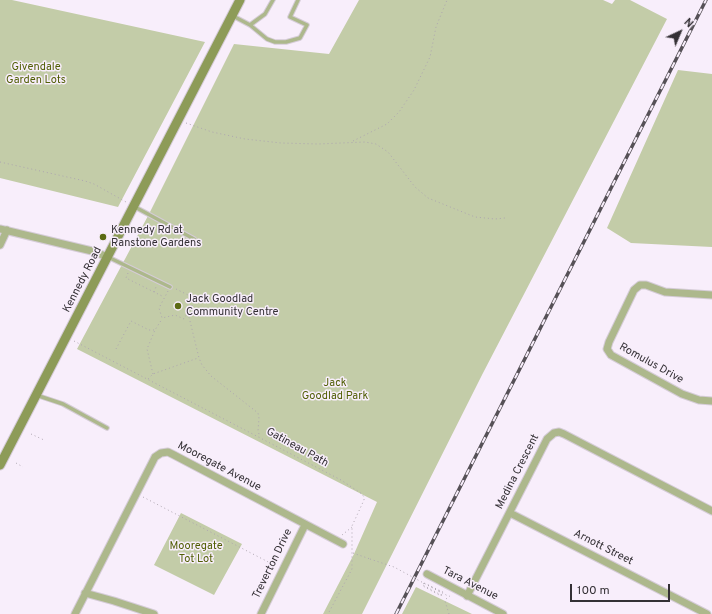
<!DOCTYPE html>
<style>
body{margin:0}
#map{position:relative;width:712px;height:614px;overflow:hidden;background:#f8eefb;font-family:Overpass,sans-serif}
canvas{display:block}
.north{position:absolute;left:660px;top:12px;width:40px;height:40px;-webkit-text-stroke:3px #f8eefb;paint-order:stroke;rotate:44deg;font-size:11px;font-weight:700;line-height:16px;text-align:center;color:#343035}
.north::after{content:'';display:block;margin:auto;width:14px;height:18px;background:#343035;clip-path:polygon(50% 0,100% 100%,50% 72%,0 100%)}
.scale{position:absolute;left:570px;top:584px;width:100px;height:18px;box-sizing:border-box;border:2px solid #343035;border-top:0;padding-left:5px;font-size:12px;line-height:14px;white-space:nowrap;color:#343035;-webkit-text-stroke:3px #f8eefb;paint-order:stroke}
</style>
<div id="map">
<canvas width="712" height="614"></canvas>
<div class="north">N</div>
<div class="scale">100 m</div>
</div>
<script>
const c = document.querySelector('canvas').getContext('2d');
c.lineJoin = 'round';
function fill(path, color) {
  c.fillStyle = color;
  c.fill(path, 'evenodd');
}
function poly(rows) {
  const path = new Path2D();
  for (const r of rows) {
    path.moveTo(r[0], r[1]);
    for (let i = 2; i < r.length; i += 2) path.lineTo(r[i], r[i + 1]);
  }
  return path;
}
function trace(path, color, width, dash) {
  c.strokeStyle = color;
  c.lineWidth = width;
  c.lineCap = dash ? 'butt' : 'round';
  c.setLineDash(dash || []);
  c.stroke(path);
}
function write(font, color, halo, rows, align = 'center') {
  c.font = font + ' Overpass,sans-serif';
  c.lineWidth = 3;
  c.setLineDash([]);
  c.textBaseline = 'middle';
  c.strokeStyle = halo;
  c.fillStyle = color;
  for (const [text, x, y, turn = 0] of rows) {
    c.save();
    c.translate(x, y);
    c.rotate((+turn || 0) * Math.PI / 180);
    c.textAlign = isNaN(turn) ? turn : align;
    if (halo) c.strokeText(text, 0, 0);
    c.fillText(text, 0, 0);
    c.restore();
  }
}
const green = poly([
 [0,0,12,0,205,42,118,207,0,178],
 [359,0,603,0,612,4,615,0,630,0,667,19,483,373,362,614,323,614,354,554,377,502,77,349,149,214,234,44,329,54],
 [678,70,712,74,712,247,631,243,607,228],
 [181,513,242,544,214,595,154,565],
 [416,587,472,614,402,614]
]);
const path = poly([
 [186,123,212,132,245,139,281,143,318,144,365,142,376,144,388,152,415,187,428,198,475,217,495,219,505,218],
 [353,141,387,124,399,112,414,90,430,57,436,27,447,0],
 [0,162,85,181,94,184,126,202],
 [128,273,126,278,164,297],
 [176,289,194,298,189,317,199,358,202,365,211,376,258,413,259,418,258,431,260,437],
 [168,291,159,308,162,318,175,315,184,319,192,305],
 [154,292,156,287],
 [74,341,341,480,362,494,364,497,364,500,352,526,352,569,328,614],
 [116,349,131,321,149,330,154,330],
 [153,374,147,349,155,330,162,319],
 [148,379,153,374,198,358],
 [31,434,44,440],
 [16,463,23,467],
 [143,497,276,566],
 [342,535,352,527],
 [353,553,370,559],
 [428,585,448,596],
 [449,614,445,601,446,599,451,595]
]);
const service = poly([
 [233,16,250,25,267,39,275,42,286,42,300,38,307,25,290,17,298,0],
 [250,25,265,14,273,0],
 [135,207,194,239],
 [108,257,170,287],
 [36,395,63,404,107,428]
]);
const minor = poly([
 [0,229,92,251,108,257],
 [0,245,7,230],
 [712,295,665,292,646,285,640,285,634,290,609,342,607,349,611,355,682,394,699,400,712,401],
 [510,513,707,614],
 [427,574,503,614],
 [85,593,114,601,154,614],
 [467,596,547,439,554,433,559,432,564,434,712,511],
 [75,614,155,457,161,453,168,452,174,455,343,544],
 [261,614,305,525]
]);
const secondary = poly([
 [0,465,240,0]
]);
const rail = poly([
 [396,614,706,0]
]);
const pathBridge = poly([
 [370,559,394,567,442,593],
 [424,583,423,586,441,596,443,592,424,583,423,585,441,595,442,593]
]);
const markers = [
 [103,237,4,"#5b6a13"],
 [178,306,4,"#5b6a13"]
];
const parkNames = [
 ["Givendale",36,68],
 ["Garden Lots",36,81],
 ["Jack",335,384],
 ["Goodlad Park",335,397],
 ["Mooregate",196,547],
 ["Tot Lot",196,560]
];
const poiNames = [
 ["Kennedy Rd at",111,231],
 ["Ranstone Gardens",111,244],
 ["Jack Goodlad",186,300],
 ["Community Centre",186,313]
];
const streetNames = [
 ["Kennedy Road",83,280,-63],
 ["Romulus Drive",651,364,29],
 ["Gatineau Path",297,448,29],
 ["Mooregate Avenue",219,467,28],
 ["Medina Crescent",518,472,-63],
 ["Arnott Street",603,548,27],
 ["Treverton Drive",273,564,-64],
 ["Tara Avenue",470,584,27]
];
fill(green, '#c3cca8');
trace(service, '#d5ccd7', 5.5);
trace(minor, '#d5ccd7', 9);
trace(secondary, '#d5ccd7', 11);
trace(path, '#aea6b0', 1, [1, 3]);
trace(service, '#adb88c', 3.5);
trace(minor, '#adb88c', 7);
trace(secondary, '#8d9b58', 9);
trace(rail, '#565157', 3.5);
trace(rail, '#f8eefb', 2, [6]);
trace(pathBridge, '#aea6b0', 1, [1, 3]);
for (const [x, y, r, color] of markers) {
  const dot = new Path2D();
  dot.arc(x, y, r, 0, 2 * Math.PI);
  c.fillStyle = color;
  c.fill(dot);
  trace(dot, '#f8eefb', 1.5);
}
write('11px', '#515f05', '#f8eefb', parkNames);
write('11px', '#343035', '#f8eefb', poiNames, 'left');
write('11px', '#343035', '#f8eefb', streetNames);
</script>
